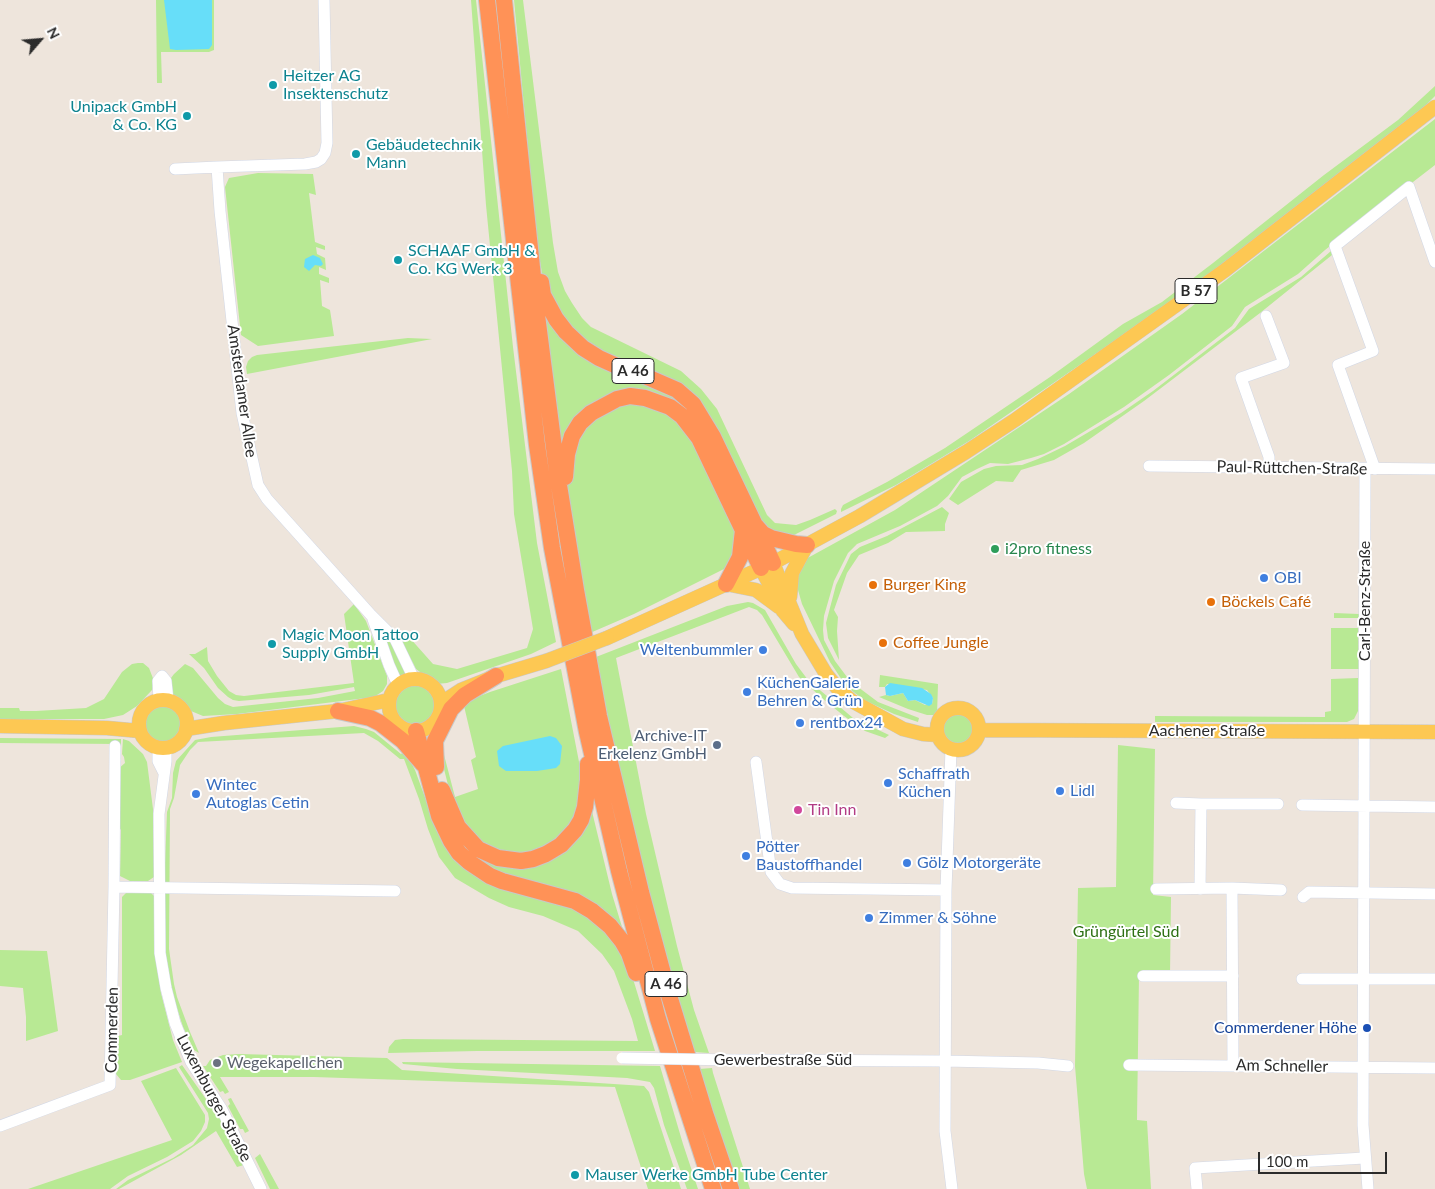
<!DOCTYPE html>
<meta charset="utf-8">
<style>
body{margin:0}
#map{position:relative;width:1435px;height:1189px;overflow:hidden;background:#eee5dc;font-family:Lato,sans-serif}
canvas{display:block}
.north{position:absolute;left:15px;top:15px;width:50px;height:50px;-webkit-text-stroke:4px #fff;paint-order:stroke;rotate:63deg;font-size:14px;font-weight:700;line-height:20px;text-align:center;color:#2b2b2b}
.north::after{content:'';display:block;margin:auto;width:18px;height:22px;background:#2b2b2b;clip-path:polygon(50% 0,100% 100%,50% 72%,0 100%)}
.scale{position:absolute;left:1258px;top:1152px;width:129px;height:22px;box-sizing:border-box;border:2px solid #2b2b2b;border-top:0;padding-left:6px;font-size:15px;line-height:18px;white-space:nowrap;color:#2b2b2b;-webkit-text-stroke:4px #fff;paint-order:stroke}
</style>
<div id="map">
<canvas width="1435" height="1189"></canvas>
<div class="north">N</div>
<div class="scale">100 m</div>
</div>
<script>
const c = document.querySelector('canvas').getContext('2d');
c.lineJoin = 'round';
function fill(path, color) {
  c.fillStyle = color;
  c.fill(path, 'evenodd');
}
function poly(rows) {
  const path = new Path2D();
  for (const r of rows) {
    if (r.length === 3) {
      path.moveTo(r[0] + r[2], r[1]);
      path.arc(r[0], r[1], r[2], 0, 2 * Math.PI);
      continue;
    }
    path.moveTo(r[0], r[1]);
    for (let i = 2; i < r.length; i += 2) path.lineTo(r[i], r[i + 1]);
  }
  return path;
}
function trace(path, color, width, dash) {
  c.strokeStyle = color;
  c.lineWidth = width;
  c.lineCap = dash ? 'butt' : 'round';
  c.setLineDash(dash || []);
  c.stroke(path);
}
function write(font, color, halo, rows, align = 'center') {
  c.font = font + ' Lato,sans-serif';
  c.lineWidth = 4;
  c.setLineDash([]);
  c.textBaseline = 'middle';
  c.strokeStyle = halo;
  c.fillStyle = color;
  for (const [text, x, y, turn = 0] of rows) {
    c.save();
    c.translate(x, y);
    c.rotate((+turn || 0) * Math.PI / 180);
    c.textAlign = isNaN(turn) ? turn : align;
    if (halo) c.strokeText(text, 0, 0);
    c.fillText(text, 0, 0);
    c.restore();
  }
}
const green = poly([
 [156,0,214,0,214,50,209,52,161,52,162,83,157,83],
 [471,0,476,0,513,347,537,543,556,642,531,654,447,683,436,684,416,669,402,642,409,637,433,664,457,669,527,648,533,629,514,514,512,471,486,205],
 [514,0,523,0,553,243,558,272,565,291,572,303,582,318,591,327,681,371,701,389,717,409,767,515,775,523,796,525,810,520,835,509,837,511,836,514,790,537,765,531,705,415,579,340,549,299,542,273,537,244],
 [1435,86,1435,96,1419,112,1215,272,969,441,896,485,841,512,841,509,843,505,887,482,945,448,1050,377,1123,324,1162,302,1213,263,1324,175,1398,120],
 [1435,119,1435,165,1325,250,1298,274,1245,307,1232,326,1169,375,1124,407,1064,444,1044,454,1031,458,1008,464,990,463,977,469,962,477,948,496,937,506,900,526,857,544,848,553,834,581,824,616,823,630,824,640,835,661,850,681,878,702,919,718,918,722,894,714,864,700,846,686,830,662,802,604,796,583,804,560,895,510,1069,394,1182,314],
 [258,173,313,174,316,195,309,193,315,242,325,246,325,250,316,247,317,254,325,258,326,270,319,267,319,274,329,278,329,283,320,280,322,306,330,310,334,336,258,346,241,335,225,187,229,178],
 [1331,251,1332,255,1260,313,1144,401,1084,443,1054,460,1021,470,1013,482,996,481,958,505,949,499,961,482,984,469,996,466,1022,465,1038,459,1065,446,1121,413,1153,391,1235,328,1249,309,1301,277],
 [543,301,564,334,680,395,694,421,615,393,562,454],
 [408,338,432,339,247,374,246,367,248,361,252,357,257,355],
 [619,401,641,402,682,420,734,528,737,552,726,568,634,614,590,633,569,500,567,477,573,444,596,414],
 [942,507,949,513,945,524,945,531,906,532,888,543,859,555,847,573,834,610,838,617,837,631,839,660,828,638,826,623,836,585,851,554,860,547,887,536],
 [748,602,753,603,765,610,796,664,808,680,853,718,889,735,885,738,865,731,844,716,823,699,799,677,762,615,757,610,749,607,616,658,646,814,677,946,694,1010,709,1053,694,1052,658,930,614,748,596,657,727,606],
 [354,604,366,621,387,676,387,684,383,691,374,697,237,714,203,716,191,711,172,693,171,678,174,674,185,664,193,668,218,698,225,704,233,707,318,698,355,691,354,687,309,695,239,701,233,700,228,697,218,688,204,668,189,654,195,654,207,647,208,661,217,676,229,691,236,695,244,696,354,683,344,614],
 [1334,613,1359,614,1359,618,1334,618],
 [380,626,384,630,409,674,398,677],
 [1331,628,1358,628,1359,669,1331,669],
 [138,663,143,663,149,668,154,681,152,690,137,706,123,715,104,719,0,719,0,708,19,708,20,711,36,711,86,708,104,699,122,672,132,664],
 [561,669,580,767,580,800,572,822,555,840,532,853,519,854,498,852,470,835,453,805,439,749,442,747,455,797,478,789,471,760,476,757,464,706,472,699,490,692],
 [880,675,938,684,937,715,927,715,908,709,879,697,886,695,890,696,903,693,908,701,915,700,925,705,932,704,933,698,927,690,887,684,885,687,879,687],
 [1358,678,1358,711,1354,719,1347,722,1155,722,1155,716,1325,717,1325,712,1331,711,1331,679],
 [414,704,21],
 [163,724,20],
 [958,730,16],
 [354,726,366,729,374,732,401,754,405,751,415,770,430,811,448,848,588,915,613,939,630,969,655,1051,477,1051,388,1053,389,1047,395,1040,403,1039,638,1041,632,1019,614,971,602,954,578,931,543,916,509,907,489,898,455,878,439,857,428,829,419,799,404,759,400,759,378,741,364,733,198,742,190,750,180,765,174,798,170,809,169,949,174,984,177,997,190,1032,199,1053,194,1050,183,1027,173,996,165,951,164,889,167,812,172,798,173,773,176,761,195,740,211,737],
 [0,738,121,739,121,751,118,750,118,744,0,743],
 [123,739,129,741,143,754,147,762,153,809,155,869,154,877,148,881,130,881,120,876,121,830,118,826,118,769,125,763,124,757,122,754],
 [1118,745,1155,749,1153,895,1171,897,1170,975,1139,975,1137,1120,1147,1121,1151,1189,1087,1189,1084,1174,1075,1066,1078,888,1116,887],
 [437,782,470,846,541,861,589,799,612,894,626,940,614,926,513,881,466,855],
 [131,892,150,892,154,896,156,952,161,993,173,1040,182,1062,130,1080,121,1080,116,1074,118,1036,122,1035,122,897,126,893],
 [0,950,47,951,58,1031,26,1041,26,1017,23,988,0,986],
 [239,1054,387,1058,402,1070,644,1086,649,1092,681,1189,648,1189,615,1087,314,1077,220,1077,229,1092,225,1094,223,1091,220,1092,203,1066,206,1066,210,1060,223,1055],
 [402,1062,660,1066,683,1144,698,1189,687,1189,664,1125,654,1088,650,1082,627,1078,457,1069,403,1064],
 [182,1065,220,1119,244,1165,237,1167,216,1131,181,1155,119,1189,116,1189,128,1180,173,1158,193,1145,207,1128,209,1119,208,1113,179,1067],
 [176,1068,205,1115,205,1122,201,1131,193,1141,167,1157,128,1176,110,1189,28,1189,172,1140,141,1081],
 [712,1068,713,1073,750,1189,737,1189,699,1069],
 [231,1098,249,1131,245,1133,243,1129,240,1129,228,1106,230,1104,231,1106,228,1099],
 [260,1154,279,1189,270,1189,255,1158]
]);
const water = poly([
 [164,0,212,0,212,45,209,49,176,50,170,49],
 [313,255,320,258,323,264,321,266,315,265,309,271,304,267,305,259],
 [890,683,922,688,931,694,933,698,932,704,929,706,915,700,908,701,903,693,890,696,886,695,885,687],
 [550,736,556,738,562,746,560,764,556,768,537,771,506,771,499,766,497,751,503,746]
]);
const minor = poly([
 [217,167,305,164,316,162,321,159,325,153,327,143,324,0],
 [175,169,217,167,220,211,242,413,258,485,267,499,371,615,395,639,414,679],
 [1266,316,1284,363,1241,378,1269,457,1269,468],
 [1149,466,1435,469],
 [1365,469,1363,1125,1368,1189],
 [1375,469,1338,365,1373,351,1335,246,1409,187,1435,262],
 [373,619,389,665,398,685],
 [159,700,158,681,162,676,166,681,168,700],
 [115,746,114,887,395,891],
 [158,747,158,761,164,773],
 [166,747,166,761,159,814,160,953,166,988,175,1023,191,1062,221,1108,261,1189],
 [951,749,946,890,945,1131,952,1189],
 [756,762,771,872,780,884,792,888,946,890],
 [1176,803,1201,804,1200,889],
 [1201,804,1278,804],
 [1302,805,1435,807],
 [1232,888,1281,890],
 [1156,889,1232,888,1233,1065],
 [1303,897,1309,892,1435,894],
 [1143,976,1233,976],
 [1302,979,1435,979],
 [734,1060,945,1061,1038,1063,1068,1066],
 [1129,1065,1435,1068],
 [0,1126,110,1085,114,887],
 [1197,1189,1195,1168,1364,1158]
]);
const major = poly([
 [773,563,802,634,826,674,838,689,852,701,903,729,923,734,937,735],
 [761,568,783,611,794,624],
 [726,584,756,590,779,607],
 [790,597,792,573,807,545],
 [607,638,773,563,860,516,966,452,1015,420,1224,271,1435,107],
 [415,705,26],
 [163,724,24],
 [441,703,461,690,496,676,546,661],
 [958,729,21],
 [0,726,107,728,140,731],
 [186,729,224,723,338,711,389,700],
 [979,730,1435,732]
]);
const highway = poly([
 [487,0,537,445,552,548,587,732,619,871,658,1019,713,1189],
 [504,0,537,315,558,479,576,590,599,716,641,892,668,992,705,1113,731,1189],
 [541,282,543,295,556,319,566,332,583,348,599,358,619,367,638,373,677,390,693,404,713,437,773,563],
 [565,477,567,454,572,436,580,423,591,413,617,399,630,396,645,398,670,407,682,416,699,438,761,568],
 [756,526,763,534,771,538,796,544,807,545],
 [726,584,740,557,743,530],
 [338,711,370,718,380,723,403,741,423,764],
 [416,731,439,816,451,841,459,853,469,862,490,876,502,881,575,901,592,911,610,926,622,941,629,953,636,973],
 [436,767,435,741,451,709,465,695,496,676],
 [442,790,458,827,478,849,498,858,521,861,533,859,546,854,561,845,575,830,581,820,585,807,588,780,588,764]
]);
const minorBridge = poly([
 [622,1058,734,1060]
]);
const majorBridge = poly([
 [546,661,607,638]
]);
const markers = [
 [273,85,5,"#0f9aa8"],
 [187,116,5,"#0f9aa8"],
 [356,154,5,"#0f9aa8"],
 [398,260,5,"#0f9aa8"],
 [995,549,5,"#2e9e5b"],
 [1264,578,5,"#3f7fe0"],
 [873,585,5,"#e8710a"],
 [1211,602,5,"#e8710a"],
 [883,643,5,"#e8710a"],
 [272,644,5,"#0f9aa8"],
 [763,650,5,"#3f7fe0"],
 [747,692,5,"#3f7fe0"],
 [800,723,5,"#3f7fe0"],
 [717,745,5,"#5c6f8a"],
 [888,783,5,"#3f7fe0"],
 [1060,791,5,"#3f7fe0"],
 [196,794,5,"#3f7fe0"],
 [798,810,5,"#d1479c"],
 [746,856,5,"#3f7fe0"],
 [907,863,5,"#3f7fe0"],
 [869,918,5,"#3f7fe0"],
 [1367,1028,5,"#1a4fb4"],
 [217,1063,5,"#6b7280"],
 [575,1175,5,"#0f9aa8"]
];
const shields = [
 [1196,291,42],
 [633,371,42],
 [666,984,42]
];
const shieldNames = [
 ["B 57",1196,291],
 ["A 46",633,371],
 ["A 46",666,984]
];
const cultureNames = [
 ["Heitzer AG",283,76],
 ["Insektenschutz",283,94],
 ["Unipack GmbH",177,107,"right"],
 ["& Co. KG",177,125,"right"],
 ["Gebäudetechnik",366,145],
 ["Mann",366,163],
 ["SCHAAF GmbH &",408,251],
 ["Co. KG Werk 3",408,269],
 ["Magic Moon Tattoo",282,635],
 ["Supply GmbH",282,653],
 ["Mauser Werke GmbH Tube Center",585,1175]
];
const streetNames = [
 ["Amsterdamer Allee",242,391,82],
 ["Paul-Rüttchen-Straße",1292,468,1],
 ["Carl-Benz-Straße",1365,601,-90],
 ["Aachener Straße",1207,731],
 ["Commerden",112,1030,-89],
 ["Gewerbestraße Süd",783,1060],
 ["Am Schneller",1282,1066,1],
 ["Luxemburger Straße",214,1098,62]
];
const leisureNames = [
 ["i2pro fitness",1005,549]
];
const shopNames = [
 ["OBI",1274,578],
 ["Weltenbummler",753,650,"right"],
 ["KüchenGalerie",757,683],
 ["Behren & Grün",757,701],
 ["rentbox24",810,723],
 ["Schaffrath",898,774],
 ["Küchen",898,792],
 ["Wintec",206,785],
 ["Autoglas Cetin",206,803],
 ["Lidl",1070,791],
 ["Pötter",756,847],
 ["Baustoffhandel",756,865],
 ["Gölz Motorgeräte",917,863],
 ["Zimmer & Söhne",879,918]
];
const foodNames = [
 ["Burger King",883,585],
 ["Böckels Café",1221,602],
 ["Coffee Jungle",893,643]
];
const serviceNames = [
 ["Archive-IT",707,736],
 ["Erkelenz GmbH",707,754]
];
const hotelNames = [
 ["Tin Inn",808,810]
];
const parkNames = [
 ["Grüngürtel Süd",1126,932]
];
const transitNames = [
 ["Commerdener Höhe",1357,1028]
];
const worshipNames = [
 ["Wegekapellchen",227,1063]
];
fill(green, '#b8e994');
fill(water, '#67def9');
trace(minor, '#d1d7e5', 12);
trace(major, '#c8c8c8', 15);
trace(highway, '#c8c8c8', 18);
trace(minor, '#fff', 11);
trace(major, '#fdc853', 14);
trace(highway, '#ff9257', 16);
trace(minorBridge, '#d1d7e5', 12, []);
trace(majorBridge, '#c8c8c8', 15, []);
trace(minorBridge, '#fff', 11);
trace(majorBridge, '#fdc853', 14);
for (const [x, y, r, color] of markers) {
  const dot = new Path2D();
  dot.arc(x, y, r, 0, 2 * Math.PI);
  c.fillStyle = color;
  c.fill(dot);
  trace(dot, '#fff', 2);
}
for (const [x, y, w] of shields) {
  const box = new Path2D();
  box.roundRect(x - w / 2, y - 12.5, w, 25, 4);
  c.fillStyle = '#fff';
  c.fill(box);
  trace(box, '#2b2b2b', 1);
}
write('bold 15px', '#2b2b2b', null, shieldNames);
write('16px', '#0d838f', '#fff', cultureNames, 'left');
write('16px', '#2b2b2b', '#fff', streetNames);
write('16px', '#27864d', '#fff', leisureNames, 'left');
write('16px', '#366cbe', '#fff', shopNames, 'left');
write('16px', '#c56008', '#fff', foodNames, 'left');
write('16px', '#4e5e75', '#fff', serviceNames, 'right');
write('16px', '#b23c85', '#fff', hotelNames, 'left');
write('16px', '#2e7014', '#fff', parkNames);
write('16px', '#164399', '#fff', transitNames, 'right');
write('16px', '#5b616d', '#fff', worshipNames, 'left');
</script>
